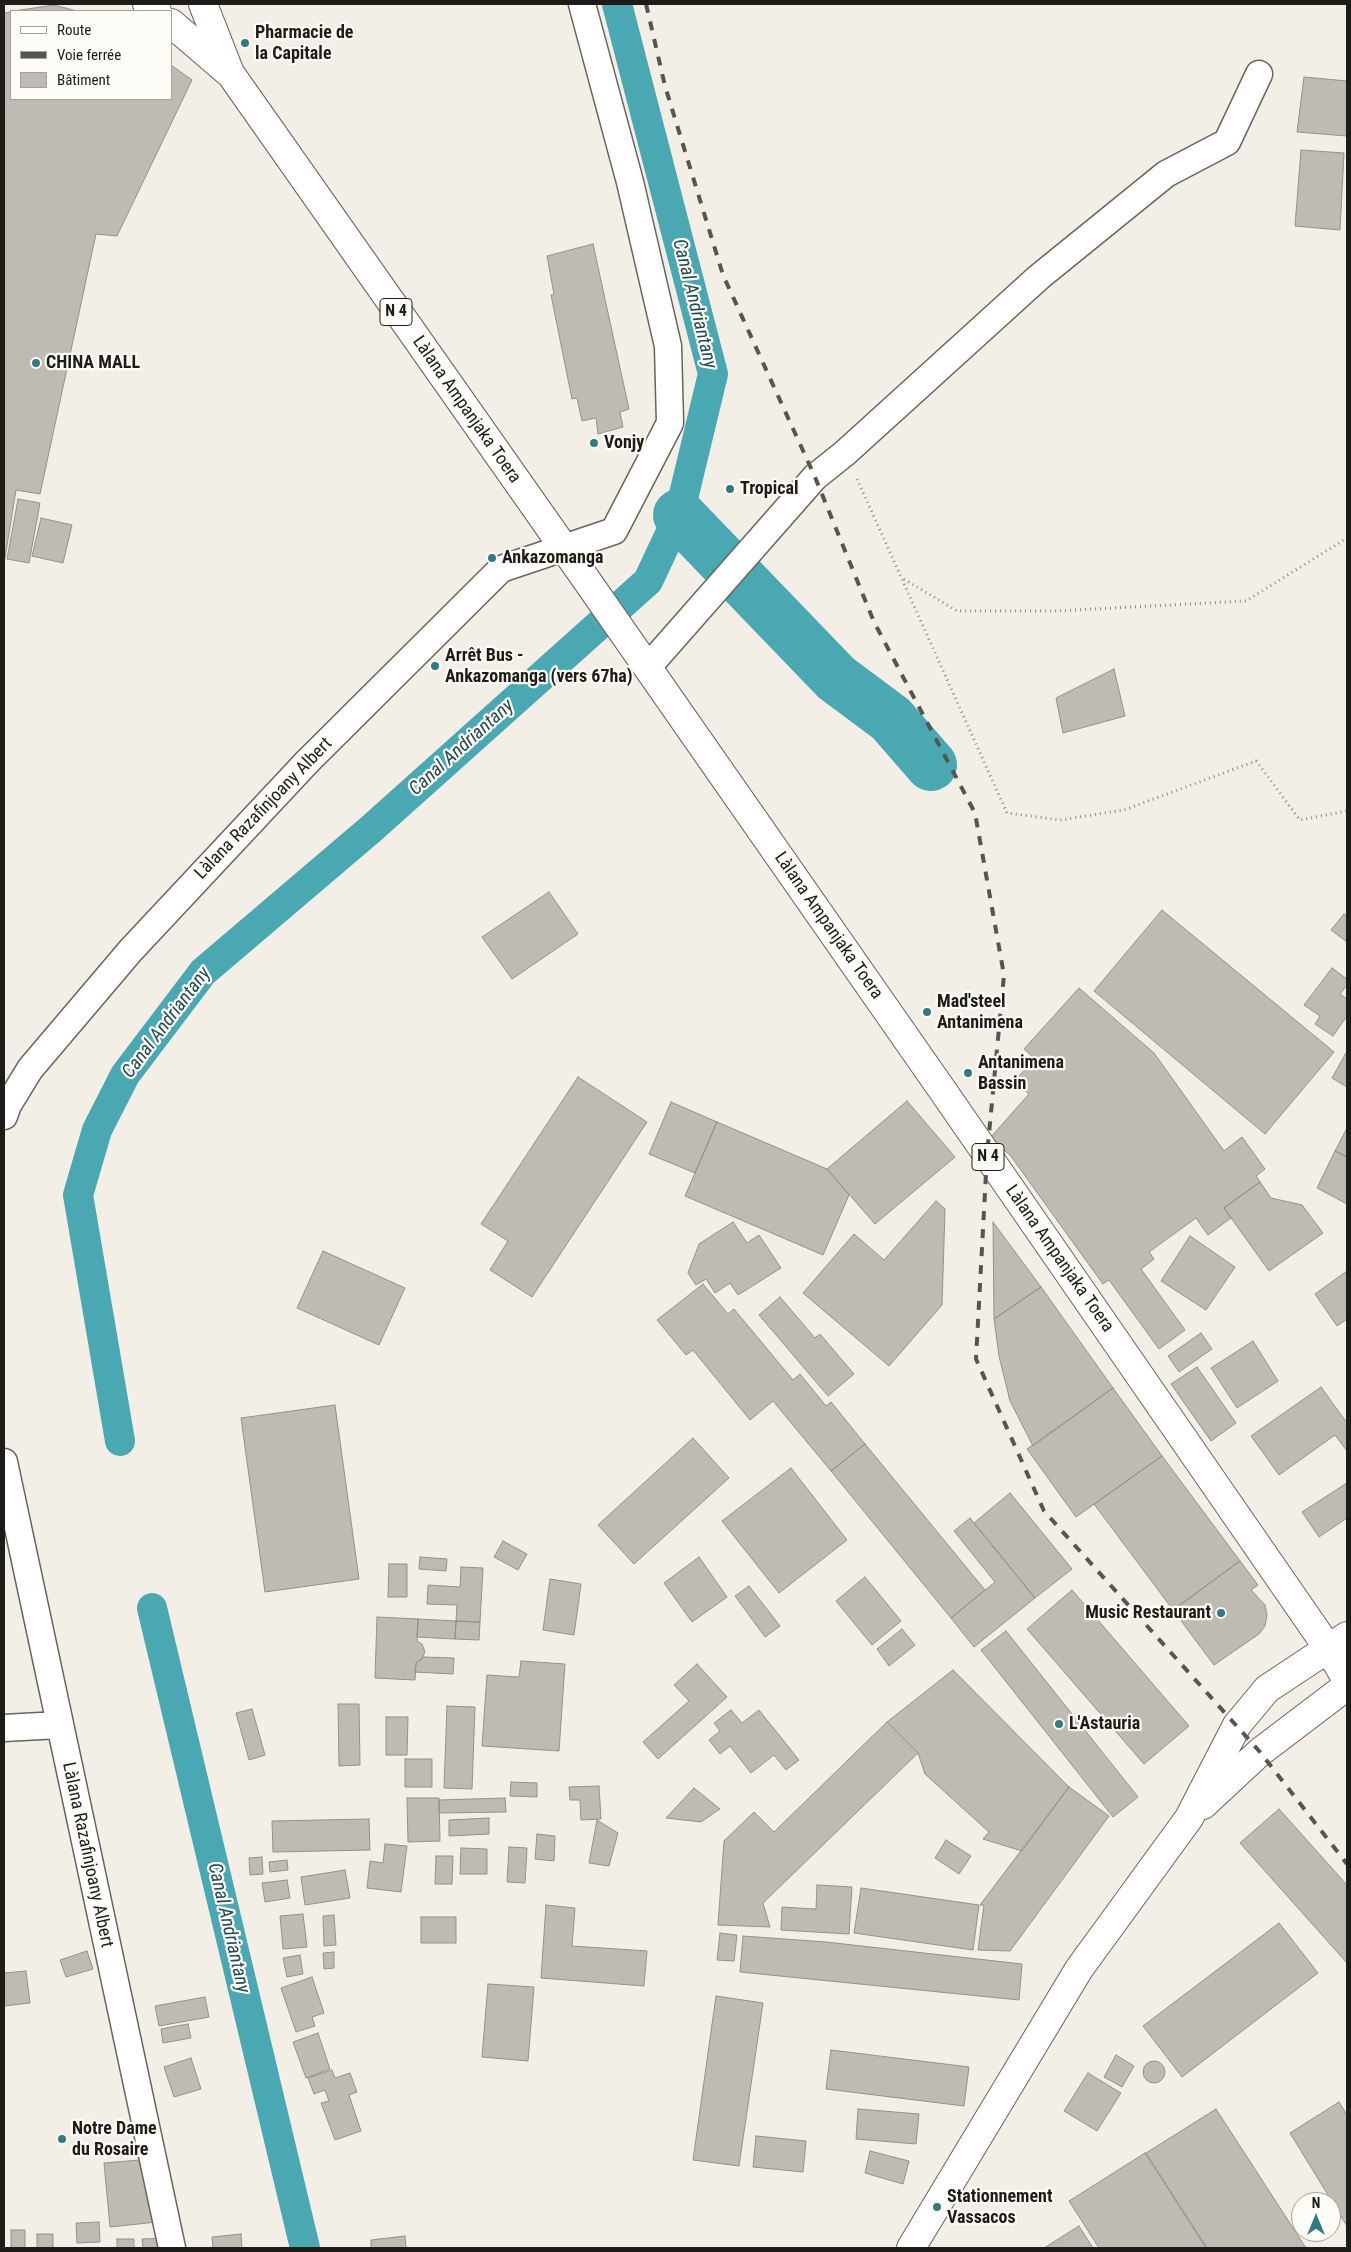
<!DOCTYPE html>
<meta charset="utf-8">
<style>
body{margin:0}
#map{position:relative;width:1351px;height:2252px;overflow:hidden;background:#f3eee6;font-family:"Roboto Condensed",sans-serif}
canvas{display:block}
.frame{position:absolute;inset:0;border:5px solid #1d1c19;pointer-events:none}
.legend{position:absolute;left:10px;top:10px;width:162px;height:90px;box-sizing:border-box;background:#fefcf7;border:1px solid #a4a29e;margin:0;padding:6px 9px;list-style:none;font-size:15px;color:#1d1c19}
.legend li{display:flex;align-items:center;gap:10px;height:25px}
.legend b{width:25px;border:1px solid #a4a29e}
.north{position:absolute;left:1291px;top:2192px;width:50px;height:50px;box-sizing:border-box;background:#fefcf7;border:1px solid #a4a29e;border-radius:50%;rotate:0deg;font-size:14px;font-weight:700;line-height:20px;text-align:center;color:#1d1c19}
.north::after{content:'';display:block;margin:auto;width:18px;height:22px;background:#327a82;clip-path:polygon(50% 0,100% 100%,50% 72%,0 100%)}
</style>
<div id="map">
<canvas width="1351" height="2252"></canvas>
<div class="frame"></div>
<ul class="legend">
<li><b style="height:6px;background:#fff"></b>Route</li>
<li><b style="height:6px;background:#575550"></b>Voie ferrée</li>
<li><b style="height:14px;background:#bfbbb3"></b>Bâtiment</li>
</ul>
<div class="north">N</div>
</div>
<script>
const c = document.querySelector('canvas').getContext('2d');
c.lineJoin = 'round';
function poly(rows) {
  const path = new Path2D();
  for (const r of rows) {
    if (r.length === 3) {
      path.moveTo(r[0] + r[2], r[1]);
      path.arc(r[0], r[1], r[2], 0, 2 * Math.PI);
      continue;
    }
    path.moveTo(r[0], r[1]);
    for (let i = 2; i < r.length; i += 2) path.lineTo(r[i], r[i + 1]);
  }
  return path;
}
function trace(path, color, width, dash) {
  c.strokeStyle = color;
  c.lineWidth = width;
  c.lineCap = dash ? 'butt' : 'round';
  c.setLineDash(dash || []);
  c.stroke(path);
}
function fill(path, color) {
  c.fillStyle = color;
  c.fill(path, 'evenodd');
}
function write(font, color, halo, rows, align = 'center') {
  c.font = font + ' "Roboto Condensed",sans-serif';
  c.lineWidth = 4.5;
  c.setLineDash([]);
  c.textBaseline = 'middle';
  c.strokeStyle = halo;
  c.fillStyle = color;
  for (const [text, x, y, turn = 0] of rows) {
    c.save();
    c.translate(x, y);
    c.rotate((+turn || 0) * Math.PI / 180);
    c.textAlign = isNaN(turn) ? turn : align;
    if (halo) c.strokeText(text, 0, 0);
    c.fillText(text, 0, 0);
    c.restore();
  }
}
const canal = poly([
 [120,1441,78,1195,97,1130,125,1075,203,972,371,829,648,581,679,515,713,374,617,4],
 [152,1608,305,2248]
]);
const river = poly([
 [679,515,836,678,891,719,931,765]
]);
const building = poly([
 [54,5,77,11,14,11,54,5],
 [11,12,11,99,171,99,171,65,192,80,117,236,96,234,40,494,16,490,4,564,4,13,11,12],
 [1304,77,1347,81,1347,136,1297,132,1304,77],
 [1301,150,1344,153,1340,230,1295,226,1301,150],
 [593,244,629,409,620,412,623,427,598,434,596,418,582,421,577,398,572,399,551,295,554,294,547,256,593,244],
 [18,499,40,503,29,563,7,559,18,499],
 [41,518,72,525,63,563,32,556,41,518],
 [1114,669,1125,716,1063,733,1056,698,1114,669],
 [549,892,578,934,512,979,482,937,549,892],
 [1162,910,1334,1052,1265,1134,1094,991,1162,910],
 [1344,914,1347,916,1347,942,1331,930,1344,914],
 [1332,968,1347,979,1347,985,1340,994,1347,999,1347,1016,1333,1036,1315,1024,1320,1016,1304,1005,1332,968],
 [1079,988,1154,1053,1224,1151,1242,1137,1265,1169,1256,1176,1260,1182,1224,1208,1231,1218,1208,1235,1196,1218,1149,1252,1154,1259,1141,1269,1185,1330,1159,1349,1109,1280,1103,1284,1010,1155,990,1138,1029,1094,1014,1081,1035,1059,1024,1049,1079,988],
 [1347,1051,1347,1087,1332,1078,1347,1051],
 [578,1077,647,1122,532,1297,490,1270,508,1241,481,1224,578,1077],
 [907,1101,955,1157,875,1224,827,1169,907,1101],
 [671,1102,717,1122,695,1173,649,1154,671,1102],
 [717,1122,827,1169,849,1195,823,1255,685,1196,717,1122],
 [1347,1128,1347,1157,1335,1151,1347,1128],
 [1335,1151,1347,1157,1347,1204,1317,1188,1335,1151],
 [1260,1182,1271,1198,1302,1205,1323,1233,1269,1271,1224,1208,1260,1182],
 [936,1201,945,1209,942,1305,889,1366,803,1293,854,1234,884,1260,936,1201],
 [733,1222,747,1243,759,1235,781,1268,738,1295,730,1283,715,1293,706,1279,696,1285,688,1273,699,1244,733,1222],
 [993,1222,1041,1287,994,1319,993,1222],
 [1190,1236,1235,1267,1206,1310,1161,1281,1190,1236],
 [323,1251,405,1288,379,1345,297,1308,323,1251],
 [1347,1271,1347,1319,1337,1326,1315,1294,1347,1271],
 [703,1284,728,1314,734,1309,793,1380,800,1374,826,1406,831,1402,865,1444,831,1471,773,1401,750,1420,693,1350,686,1355,657,1320,703,1284],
 [1041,1287,1113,1388,1033,1446,1010,1401,999,1356,994,1319,1041,1287],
 [780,1297,815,1338,820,1334,854,1374,828,1396,759,1315,780,1297],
 [1201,1333,1212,1349,1179,1372,1168,1356,1201,1333],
 [1253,1341,1278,1381,1237,1408,1211,1368,1253,1341],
 [1197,1367,1236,1423,1211,1441,1171,1384,1197,1367],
 [1321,1387,1347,1423,1347,1451,1335,1435,1279,1475,1251,1436,1321,1387],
 [1113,1388,1162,1456,1076,1517,1027,1449,1113,1388],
 [335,1405,359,1579,265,1592,241,1418,335,1405],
 [693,1438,729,1478,634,1564,598,1525,693,1438],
 [865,1444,985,1590,951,1618,831,1471,865,1444],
 [1162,1456,1240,1561,1173,1610,1094,1504,1162,1456],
 [791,1468,847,1540,779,1593,722,1521,791,1468],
 [1347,1483,1347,1518,1319,1537,1302,1512,1347,1483],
 [1010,1493,1072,1569,1035,1598,974,1523,1010,1493],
 [970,1518,1035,1598,974,1647,951,1618,995,1582,954,1531,970,1518],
 [503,1541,527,1554,518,1570,494,1557,503,1541],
 [420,1557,447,1559,446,1571,419,1569,420,1557],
 [699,1557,727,1597,692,1622,664,1583,699,1557],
 [1240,1561,1258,1585,1251,1590,1265,1605,1267,1615,1265,1626,1259,1634,1214,1665,1173,1610,1240,1561],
 [389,1564,407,1564,407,1597,388,1597,389,1564],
 [461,1567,483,1568,480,1622,456,1621,457,1605,427,1604,428,1585,460,1587,461,1567],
 [865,1577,901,1621,872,1645,836,1601,865,1577],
 [550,1579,581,1584,574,1635,543,1630,550,1579],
 [749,1586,780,1626,765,1637,735,1596,749,1586],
 [1072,1590,1189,1726,1144,1764,1027,1629,1072,1590],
 [377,1617,418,1619,417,1641,422,1644,425,1652,421,1660,416,1663,415,1680,375,1678,377,1617],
 [418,1619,456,1621,455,1639,417,1637,418,1619],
 [456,1621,480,1622,479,1640,455,1639,456,1621],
 [902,1629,915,1645,889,1666,877,1649,902,1629],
 [1006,1631,1138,1797,1113,1817,981,1650,1006,1631],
 [424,1657,454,1658,453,1674,415,1672,416,1663,424,1657],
 [521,1661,565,1664,559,1751,482,1746,487,1675,519,1677,521,1661],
 [697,1664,727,1697,658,1759,643,1742,689,1701,674,1685,697,1664],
 [953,1670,1069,1787,1022,1851,983,1839,989,1832,925,1774,918,1753,887,1722,953,1670],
 [338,1704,359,1704,360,1765,339,1766,338,1704],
 [447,1706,475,1707,472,1789,444,1788,447,1706],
 [252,1709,265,1755,249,1760,236,1713,252,1709],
 [731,1710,742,1723,759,1710,799,1760,786,1770,774,1755,751,1773,730,1746,720,1754,709,1740,720,1731,714,1723,731,1710],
 [386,1717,408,1717,407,1755,386,1755,386,1717],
 [887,1722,918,1753,763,1903,770,1927,718,1925,724,1841,754,1812,774,1832,887,1722],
 [405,1759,432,1759,432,1787,405,1787,405,1759],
 [511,1782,537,1783,537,1797,510,1796,511,1782],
 [599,1786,601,1819,581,1820,580,1800,570,1800,569,1787,599,1786],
 [1069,1787,1109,1816,1010,1951,978,1950,984,1905,980,1905,1069,1787],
 [694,1788,720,1809,701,1822,666,1818,694,1788],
 [407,1798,439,1798,440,1841,408,1842,407,1798],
 [505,1798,506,1812,439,1813,439,1800,505,1798],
 [1279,1809,1347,1885,1347,1963,1240,1843,1279,1809],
 [489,1818,489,1834,449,1836,449,1820,489,1818],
 [369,1819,370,1850,273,1852,272,1821,369,1819],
 [597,1820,618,1833,609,1866,589,1863,597,1820],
 [537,1834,555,1836,554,1861,535,1859,537,1834],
 [946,1840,971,1856,959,1874,935,1858,946,1840],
 [385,1844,407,1846,401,1892,367,1888,370,1861,383,1863,385,1844],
 [509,1847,527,1848,525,1883,507,1882,509,1847],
 [461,1848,487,1849,487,1874,460,1874,461,1848],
 [436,1856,453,1856,452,1884,435,1884,436,1856],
 [262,1857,263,1874,250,1875,249,1858,262,1857],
 [287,1860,288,1870,270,1872,269,1862,287,1860],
 [345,1870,350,1898,305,1905,301,1877,345,1870],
 [287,1880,290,1898,265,1902,262,1883,287,1880],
 [817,1885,852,1887,849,1934,781,1930,782,1907,816,1909,817,1885],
 [861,1888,979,1905,973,1950,854,1933,861,1888],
 [546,1905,575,1908,572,1946,647,1951,644,1986,541,1978,546,1905],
 [303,1914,307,1947,283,1949,280,1916,303,1914],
 [334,1915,336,1945,324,1946,323,1916,334,1915],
 [421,1917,456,1917,456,1943,421,1943,421,1917],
 [1279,1923,1318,1973,1182,2077,1143,2026,1279,1923],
 [720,1933,737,1935,734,1961,717,1960,720,1933],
 [743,1936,826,1942,1022,1964,1019,2000,740,1972,743,1936],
 [87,1951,93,1969,66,1977,60,1960,87,1951],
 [334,1952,334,1968,324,1969,323,1953,334,1952],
 [300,1955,303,1974,287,1977,283,1958,300,1955],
 [26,1971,30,2003,4,2006,4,1973,26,1971],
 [312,1977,324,2013,312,2017,315,2026,296,2032,281,1988,312,1977],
 [488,1984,534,1987,528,2061,482,2057,488,1984],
 [716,1996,763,2003,739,2166,693,2160,716,1996],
 [205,1997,209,2017,159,2026,155,2006,205,1997],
 [188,2024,191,2038,163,2043,161,2029,188,2024],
 [318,2033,330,2069,306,2078,293,2042,318,2033],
 [831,2050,969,2067,964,2106,826,2089,831,2050],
 [1116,2055,1134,2066,1122,2087,1104,2077,1116,2055],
 [191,2058,201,2089,174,2097,164,2067,191,2058],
 [1154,2072,11],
 [332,2070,335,2078,350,2073,357,2092,349,2095,361,2131,335,2140,321,2103,329,2101,325,2090,314,2094,308,2078,332,2070],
 [1088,2073,1121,2093,1097,2131,1064,2111,1088,2073],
 [1339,2102,1347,2115,1347,2226,1290,2133,1339,2102],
 [858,2109,919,2114,916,2144,856,2139,858,2109],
 [1216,2109,1306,2248,1207,2248,1146,2153,1216,2109],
 [756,2136,806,2141,803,2172,753,2167,756,2136],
 [870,2151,909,2161,903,2184,865,2173,870,2151],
 [1145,2153,1206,2248,1099,2248,1069,2201,1145,2153],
 [151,2159,157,2222,110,2227,104,2163,151,2159],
 [99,2222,100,2242,77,2243,76,2223,99,2222],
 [1079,2226,1093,2248,1044,2248,1079,2226],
 [11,2230,25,2230,25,2248,11,2248,11,2230],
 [37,2234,53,2234,53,2248,37,2248,37,2234],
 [241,2234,242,2248,213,2248,212,2237,241,2234],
 [405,2236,406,2248,371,2248,371,2240,405,2236],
 [166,2238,166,2248,143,2248,142,2239,166,2238],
 [117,2239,134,2239,134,2248,117,2248,117,2239]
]);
const path = poly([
 [857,479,1007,813,1060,820,1124,810,1256,761,1300,820,1347,811],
 [904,579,957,611,1055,611,1246,601,1347,538]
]);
const street = poly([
 [648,667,815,477,845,453,1039,277,1166,174,1227,142,1259,74],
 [4,1116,8,1105,30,1069,131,950,307,762,501,569,614,531,670,423,668,346,630,182,582,4],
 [4,1462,172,2248],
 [4,1728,59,1725]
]);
const secondary = poly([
 [1203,1805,1260,1752,1347,1686],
 [911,2248,1079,1969,1189,1818,1237,1725,1267,1689,1347,1636]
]);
const primary = poly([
 [147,4,157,11],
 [203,4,230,73,583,575,943,1091,1328,1648,1347,1680],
 [171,23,227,71]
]);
const rail = poly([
 [646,4,665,86,723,275,815,477,874,622,975,813,1004,975,987,1155,976,1359,1044,1511,1260,1752,1347,1864]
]);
const markers = [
 [245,43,5,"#327a82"],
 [36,363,5,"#327a82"],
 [594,443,5,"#327a82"],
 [730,489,5,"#327a82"],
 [492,558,5,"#327a82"],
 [435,666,5,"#327a82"],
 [927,1012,5,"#327a82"],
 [968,1073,5,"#327a82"],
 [1221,1613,5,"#327a82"],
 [1059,1724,5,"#327a82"],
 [62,2139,5,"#327a82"],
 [937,2207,5,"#327a82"]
];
const shields = [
 [396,312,32],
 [988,1157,32]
];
const shieldNames = [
 ["N 4",396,312],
 ["N 4",988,1157]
];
const poiNames = [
 ["Pharmacie de",255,33],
 ["la Capitale",255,54],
 ["CHINA MALL",46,363],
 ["Vonjy",604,443],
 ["Tropical",740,489],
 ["Ankazomanga",502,558],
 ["Arrêt Bus -",445,656],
 ["Ankazomanga (vers 67ha)",445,677],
 ["Mad'steel",937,1002],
 ["Antanimena",937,1023],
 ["Antanimena",978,1063],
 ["Bassin",978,1084],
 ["Music Restaurant",1211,1613,"right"],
 ["L'Astauria",1069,1724],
 ["Notre Dame",72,2129],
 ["du Rosaire",72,2150],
 ["Stationnement",947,2197],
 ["Vassacos",947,2218]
];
const streetNames = [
 ["Làlana Ampanjaka Toera",466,410,55],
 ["Làlana Razafinjoany Albert",264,809,-46],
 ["Làlana Ampanjaka Toera",828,926,55],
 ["Làlana Ampanjaka Toera",1059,1259,55],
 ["Làlana Razafinjoany Albert",87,1855,78]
];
const waterNames = [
 ["Canal Andriantany",694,304,76],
 ["Canal Andriantany",462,748,-42],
 ["Canal Andriantany",167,1023,-53],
 ["Canal Andriantany",228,1928,77]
];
trace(canal, '#4aa8b2', 30);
trace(river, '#4aa8b2', 52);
fill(building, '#bfbbb3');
trace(building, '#95918a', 1);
trace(street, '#68645e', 29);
trace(secondary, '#68645e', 30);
trace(primary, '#68645e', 30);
trace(path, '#8e8b85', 3, [1, 4]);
trace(street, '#fff', 26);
trace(secondary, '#fff', 28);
trace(primary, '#fff', 28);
trace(rail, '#575550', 4, [9, 9]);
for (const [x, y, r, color] of markers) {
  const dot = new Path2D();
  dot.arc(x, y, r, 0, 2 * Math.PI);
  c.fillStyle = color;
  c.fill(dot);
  trace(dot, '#fefcf7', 2);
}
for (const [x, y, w] of shields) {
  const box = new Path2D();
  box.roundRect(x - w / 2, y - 13.5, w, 27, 4);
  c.fillStyle = '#fefcf7';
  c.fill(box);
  trace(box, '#1d1c19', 1);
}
write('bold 16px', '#1d1c19', null, shieldNames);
write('bold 18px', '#1d1c19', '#fefcf7', poiNames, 'left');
write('18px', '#1d1c19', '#fefcf7', streetNames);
write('italic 19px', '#204a4f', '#fefcf7', waterNames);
</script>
